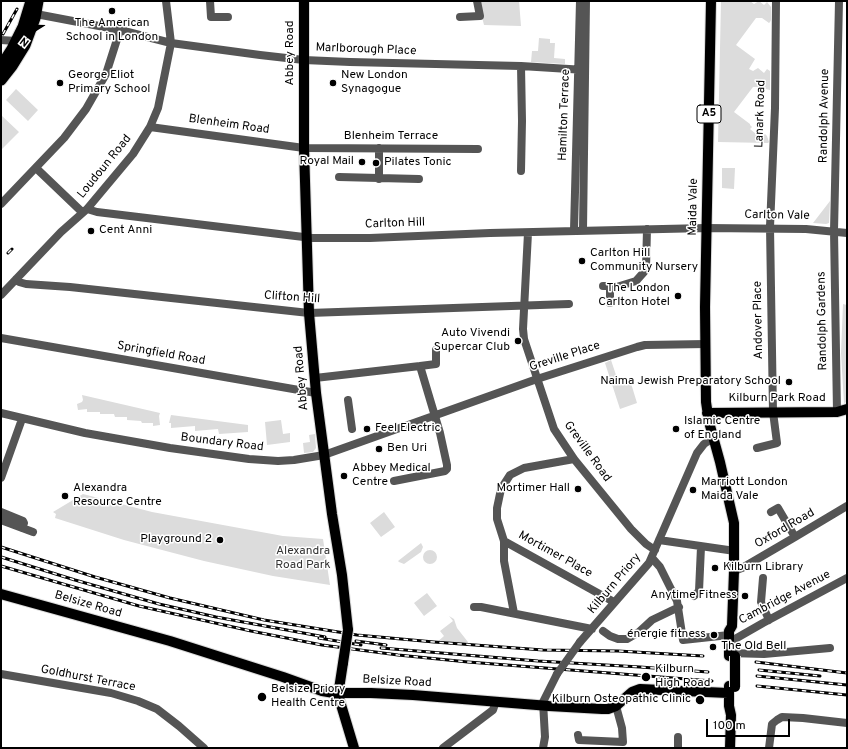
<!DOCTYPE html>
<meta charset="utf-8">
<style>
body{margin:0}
#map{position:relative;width:848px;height:749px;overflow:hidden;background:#fff;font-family:Overpass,sans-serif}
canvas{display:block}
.frame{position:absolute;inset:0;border:2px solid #000;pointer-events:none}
.north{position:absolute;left:12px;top:12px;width:40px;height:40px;-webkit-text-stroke:3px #fff;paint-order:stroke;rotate:217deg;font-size:11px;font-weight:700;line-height:16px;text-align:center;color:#000}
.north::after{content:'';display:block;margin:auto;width:14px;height:18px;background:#000;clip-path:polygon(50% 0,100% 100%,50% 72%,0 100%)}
.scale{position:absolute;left:706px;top:719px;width:84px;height:18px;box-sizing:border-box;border:2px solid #000;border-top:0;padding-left:5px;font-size:12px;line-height:14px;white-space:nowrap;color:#000;-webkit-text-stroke:3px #fff;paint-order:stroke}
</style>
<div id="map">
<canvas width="848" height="749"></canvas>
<div class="frame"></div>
<div class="north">N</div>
<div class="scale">100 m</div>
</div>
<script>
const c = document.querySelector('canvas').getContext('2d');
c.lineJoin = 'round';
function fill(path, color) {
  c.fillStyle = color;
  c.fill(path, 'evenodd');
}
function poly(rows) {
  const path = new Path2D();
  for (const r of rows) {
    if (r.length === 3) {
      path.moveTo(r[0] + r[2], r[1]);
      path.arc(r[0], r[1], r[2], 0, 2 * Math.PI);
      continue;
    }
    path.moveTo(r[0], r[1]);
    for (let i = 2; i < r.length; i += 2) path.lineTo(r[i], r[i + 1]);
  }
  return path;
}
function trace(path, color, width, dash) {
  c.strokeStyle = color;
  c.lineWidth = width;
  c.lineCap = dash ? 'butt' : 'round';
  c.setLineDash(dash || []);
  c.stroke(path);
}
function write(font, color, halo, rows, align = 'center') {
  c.font = font + ' Overpass,sans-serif';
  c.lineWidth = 3;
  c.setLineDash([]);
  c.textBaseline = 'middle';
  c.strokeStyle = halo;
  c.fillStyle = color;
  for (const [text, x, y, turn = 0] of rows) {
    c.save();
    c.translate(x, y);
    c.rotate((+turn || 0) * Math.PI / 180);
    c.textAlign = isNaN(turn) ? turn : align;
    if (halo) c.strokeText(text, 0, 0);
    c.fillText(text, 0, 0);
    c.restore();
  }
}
const green = poly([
 [478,1,519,1,521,26,484,25],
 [721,1,750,1,754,4,759,1,764,5,767,2,771,7,771,20,770,22,769,23,762,18,756,18,736,45,755,59,749,69,753,71,758,68,764,73,767,69,770,71,770,90,766,89,761,87,753,87,734,112,750,124,750,125,752,127,750,129,761,138,765,134,767,136,769,142,768,143,718,142],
 [539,38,550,39,550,43,555,43,554,58,565,59,565,64,531,62,532,51,538,51],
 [16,89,38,110,28,121,6,100],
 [1,115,19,132,1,150],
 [722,168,735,168,734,189,722,188],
 [830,201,829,223,826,224,813,223],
 [843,304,847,305,847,402,844,403,841,353],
 [611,360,619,384,630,380,637,403,620,409,605,363],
 [82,395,160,413,159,416,160,425,153,426,153,423,142,423,141,421,127,420,127,417,115,417,114,414,100,414,100,412,87,412,87,409,78,410,77,404,82,402,83,400],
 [171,415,248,425,248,432,219,434,218,429,195,431,195,426,171,428,171,423,169,423],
 [281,420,283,434,290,433,290,442,267,445,265,422],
 [315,434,316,448,313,452,304,453,303,443,310,442,309,435],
 [83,494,152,512,283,536,323,539,330,585,273,576,204,561,124,540,55,518,56,514,53,512],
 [384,512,395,527,381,537,370,523],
 [421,543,423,547,421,552,404,564,399,562,398,561],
 [430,557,7],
 [427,593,437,606,424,616,414,603],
 [449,616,454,619,457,628,468,642,468,645,436,643,444,636,440,631,453,621]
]);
const minor = poly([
 [210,1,211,17,228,17],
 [36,14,120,30,171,43,260,55,304,60,350,62,521,66,585,70],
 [460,17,480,16,477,1],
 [1,40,16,41],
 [150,127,304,148,478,149],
 [36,168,82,212],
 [521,171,522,121,521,66],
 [339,177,419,179],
 [379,179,379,148],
 [1,204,64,138,86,109,106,74,120,30],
 [87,209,97,212,312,238,370,238,490,233,706,228,806,229,847,233],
 [574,230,580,1],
 [583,230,586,1],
 [528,233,523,329,524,339,554,429,574,459,631,529,646,544,655,550],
 [16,279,19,282,26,284,70,287,309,313,569,304],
 [603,286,609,286,610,289,636,281,644,272,646,269,647,229],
 [610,289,610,303],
 [1,295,61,232,87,209,133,154,150,127,158,108,171,43,166,1],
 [1,338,316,393],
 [315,378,420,366],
 [348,400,352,429],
 [837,412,834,231,839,1],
 [1,413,85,433,170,448,249,459,278,461,294,460,324,455,537,379,637,347,645,345,706,344],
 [757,448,777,443,773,412,770,227,775,108,776,1],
 [1,478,22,419],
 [394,481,445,471,447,469,447,465,440,433,420,366,436,364,436,350],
 [1,512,23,521,24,523,22,528],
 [771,512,778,508,795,537],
 [1,520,33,532],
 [659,540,735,551],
 [504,541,614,602],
 [652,558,660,567,677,601,683,640,729,635],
 [734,571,742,568,795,537,847,506],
 [763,578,761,602,769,620],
 [694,596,699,591,701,547],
 [474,607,481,607,592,629],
 [514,613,504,561,504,541,497,519,497,508,501,489,510,475,524,468,574,459],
 [603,631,610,636,618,639,627,639,639,632,652,620,679,607],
 [735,639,763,623,847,578],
 [580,642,649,563,697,453,704,444,713,438],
 [729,653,764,654,830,648],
 [1,674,111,693,138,701,157,709,179,726,204,748],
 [578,735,579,740,623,742,622,728,616,706],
 [443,748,493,710,496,701],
 [543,748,545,737,543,702,557,674],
 [678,748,678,737],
 [769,748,772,724,777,720,782,717,803,718,847,723]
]);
const major = poly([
 [304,1,304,148,309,313,316,393,332,514,342,575,348,630],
 [711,1,705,307,706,402,709,422,720,462,734,523,734,571,732,626,729,631,729,656],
 [707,413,837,412,847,409],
 [1,594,170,641,283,677,322,691,334,693,371,693,413,695,549,706,602,709,608,709,616,706,632,692,640,689,728,693],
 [343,663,339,689,339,698,354,748],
 [729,686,729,706,731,715,730,748]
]);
const highway = poly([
 [1,66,12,49,23,27,31,1],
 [1,80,12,66,25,45,35,18,38,1]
]);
const rail = poly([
 [3,34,17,9],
 [8,253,12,249],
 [1,547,95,577,170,598,264,620,357,635,434,642,543,650,618,651,703,656],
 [1,557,75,580,159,604,216,617,325,637],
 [1,566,139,606,251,631,322,645,398,655,468,662,712,681],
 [319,638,361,645],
 [356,641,386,645],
 [381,648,538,661,640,667,708,672],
 [756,662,847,673],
 [759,670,820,676],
 [757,676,847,685],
 [757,686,847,695]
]);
const minorBridge = poly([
 [557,674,580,642]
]);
const majorBridge = poly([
 [343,663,348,630],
 [735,687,735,656]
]);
const markers = [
 [112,11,4,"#000"],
 [60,83,4,"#000"],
 [333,83,4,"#000"],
 [362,162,4,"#000"],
 [376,163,4,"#000"],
 [91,231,4,"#000"],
 [582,261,4,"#000"],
 [678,296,4,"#000"],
 [518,341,4,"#000"],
 [789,382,4,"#000"],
 [367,429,4,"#000"],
 [676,429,4,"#000"],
 [379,449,4,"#000"],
 [344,476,4,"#000"],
 [578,489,4,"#000"],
 [693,490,4,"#000"],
 [65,496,4,"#000"],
 [220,540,4,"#000"],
 [715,568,4,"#000"],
 [745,596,4,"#000"],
 [714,635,4,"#000"],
 [713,647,4,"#000"],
 [646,677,5,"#000"],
 [262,697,5,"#000"],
 [700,700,5,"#000"]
];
const shields = [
 [709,114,24]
];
const shieldNames = [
 ["A5",709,114]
];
const poiNames = [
 ["The American",112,24,"center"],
 ["School in London",112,38,"center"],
 ["George Eliot",68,76],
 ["Primary School",68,90],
 ["New London",341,76],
 ["Synagogue",341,90],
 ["Royal Mail",354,162,"right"],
 ["Pilates Tonic",384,163],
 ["Cent Anni",99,231],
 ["Carlton Hill",590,254],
 ["Community Nursery",590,268],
 ["The London",670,289,"right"],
 ["Carlton Hotel",670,303,"right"],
 ["Auto Vivendi",510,334,"right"],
 ["Supercar Club",510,348,"right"],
 ["Naima Jewish Preparatory School",781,382,"right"],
 ["Islamic Centre",684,422],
 ["of England",684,436],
 ["Feel Electric",375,429],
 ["Ben Uri",387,449],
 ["Abbey Medical",352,469],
 ["Centre",352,483],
 ["Marriott London",701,483],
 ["Maida Vale",701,497],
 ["Alexandra",73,489],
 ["Resource Centre",73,503],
 ["Mortimer Hall",570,489,"right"],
 ["Playground 2",212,540,"right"],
 ["Kilburn Library",723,568],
 ["Anytime Fitness",737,596,"right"],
 ["énergie fitness",706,635,"right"],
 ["The Old Bell",721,647],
 ["Kilburn",655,670],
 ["High Road",655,684],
 ["Belsize Priory",271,690],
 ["Health Centre",271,704],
 ["Kilburn Osteopathic Clinic",691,700,"right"]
];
const streetNames = [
 ["Marlborough Place",366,50,2],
 ["Abbey Road",291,53,-90],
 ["Lanark Road",761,114,-88],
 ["Hamilton Terrace",565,115,-88],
 ["Randolph Avenue",825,116,-89],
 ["Blenheim Road",229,125,8],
 ["Blenheim Terrace",391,137],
 ["Loudoun Road",105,167,-51],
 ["Maida Vale",694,207,-89],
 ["Carlton Vale",777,216,1],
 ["Carlton Hill",395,224,-2],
 ["Clifton Hill",292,298,4],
 ["Andover Place",759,320,-91],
 ["Randolph Gardens",823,321,-91],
 ["Springfield Road",161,354,10],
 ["Greville Place",565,357,-18],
 ["Abbey Road",302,378,-95],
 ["Kilburn Park Road",777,399],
 ["Boundary Road",222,443,7],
 ["Greville Road",587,452,54],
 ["Oxford Road",785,529,-30],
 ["Mortimer Place",555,555,29],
 ["Kilburn Priory",615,584,-50],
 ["Cambridge Avenue",785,598,-28],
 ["Belsize Road",88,605,16],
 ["Goldhurst Terrace",88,679,11],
 ["Belsize Road",397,682,3]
];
const parkNames = [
 ["Alexandra",303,552],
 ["Road Park",303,566]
];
fill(green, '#dcdcdc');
trace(major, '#dbdbdb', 12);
trace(highway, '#dbdbdb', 13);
trace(minor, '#555', 8);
trace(major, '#000', 10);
trace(highway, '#000', 11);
trace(rail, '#000', 3);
trace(rail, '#fff', 1.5, [4.5]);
trace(majorBridge, '#dbdbdb', 12, []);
trace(minorBridge, '#555', 8);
trace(majorBridge, '#000', 10);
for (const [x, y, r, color] of markers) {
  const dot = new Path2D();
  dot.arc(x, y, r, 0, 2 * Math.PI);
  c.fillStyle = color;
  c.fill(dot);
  trace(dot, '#fff', 1.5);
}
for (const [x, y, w] of shields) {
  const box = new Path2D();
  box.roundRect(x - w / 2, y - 9, w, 18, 3);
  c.fillStyle = '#fff';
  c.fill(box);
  trace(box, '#000', 1);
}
write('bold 11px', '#000', null, shieldNames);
write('12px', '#000', '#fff', poiNames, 'left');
write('12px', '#000', '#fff', streetNames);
write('12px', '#333', '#fff', parkNames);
</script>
